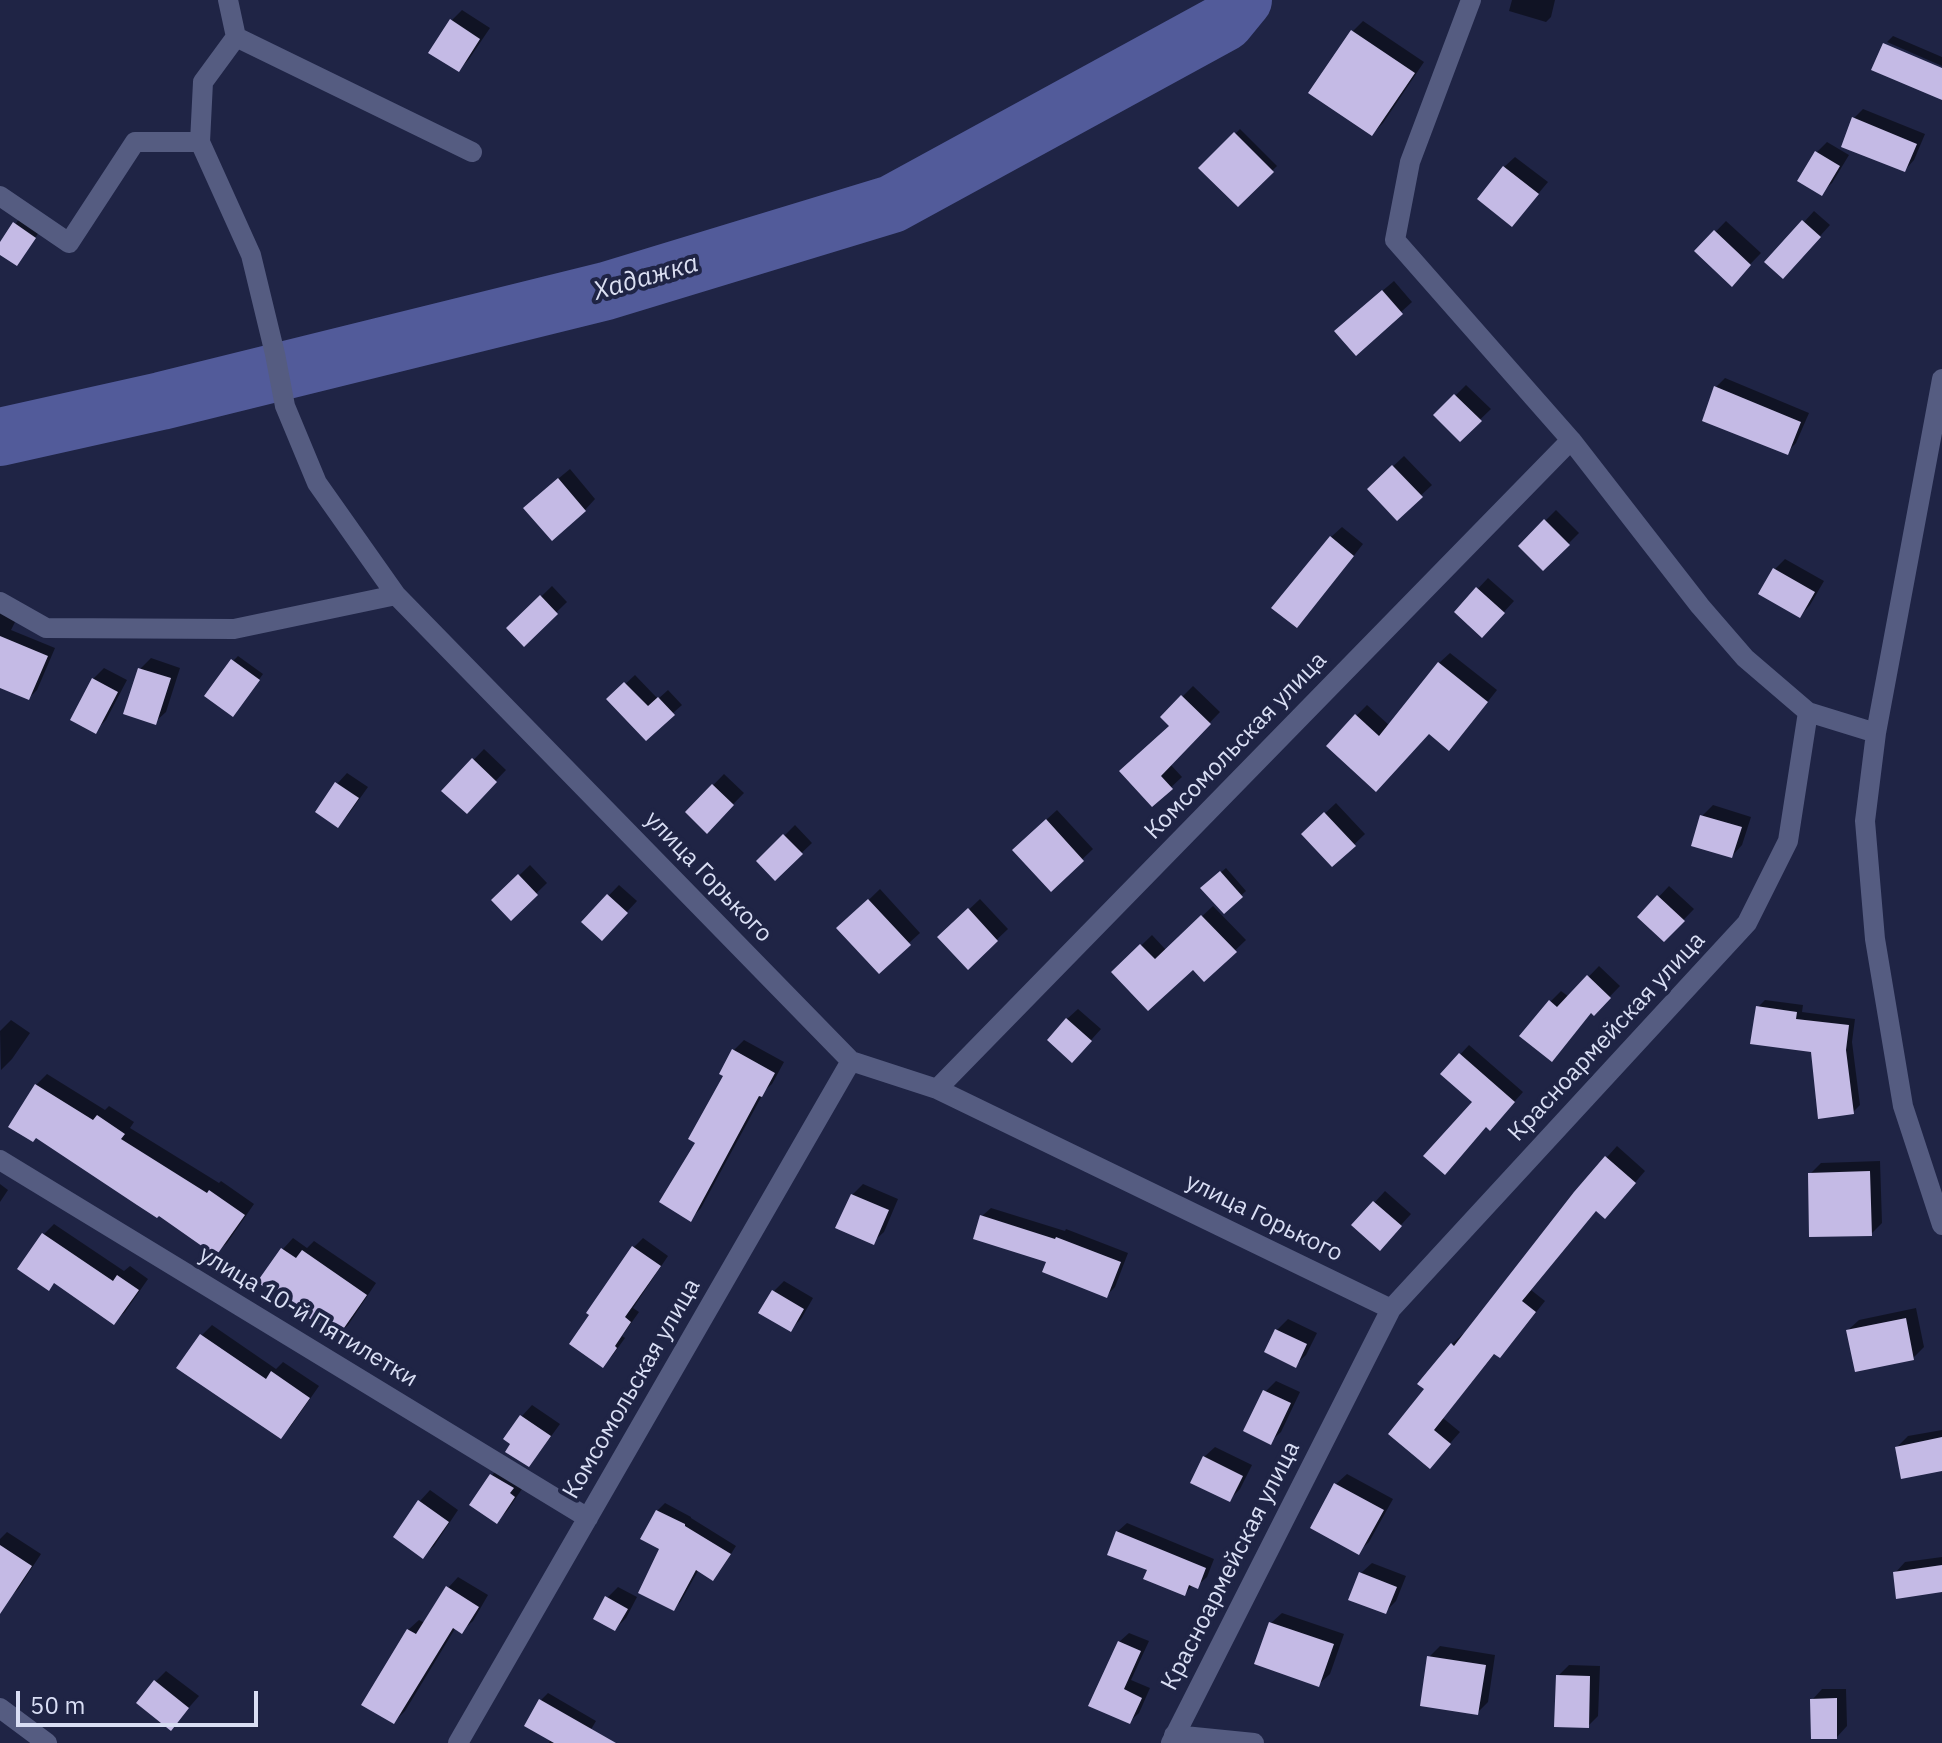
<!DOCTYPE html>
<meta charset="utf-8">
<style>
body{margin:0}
#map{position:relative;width:1942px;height:1743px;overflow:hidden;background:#1f2445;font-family:"IBM Plex Sans",sans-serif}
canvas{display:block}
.scale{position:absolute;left:16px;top:1691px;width:242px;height:36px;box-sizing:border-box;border:4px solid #d9def4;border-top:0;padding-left:10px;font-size:24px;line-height:28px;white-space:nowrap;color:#d9def4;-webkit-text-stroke:6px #1f2445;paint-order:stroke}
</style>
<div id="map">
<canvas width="1942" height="1743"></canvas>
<div class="scale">50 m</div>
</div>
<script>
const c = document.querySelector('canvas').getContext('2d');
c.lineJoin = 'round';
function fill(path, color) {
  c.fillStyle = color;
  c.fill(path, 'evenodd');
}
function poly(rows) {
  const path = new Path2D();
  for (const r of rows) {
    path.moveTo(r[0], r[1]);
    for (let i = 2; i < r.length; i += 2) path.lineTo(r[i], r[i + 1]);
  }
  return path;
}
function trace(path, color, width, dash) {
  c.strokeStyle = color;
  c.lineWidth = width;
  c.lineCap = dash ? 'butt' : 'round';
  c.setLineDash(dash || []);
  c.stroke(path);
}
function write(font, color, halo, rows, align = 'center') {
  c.font = font + ' "IBM Plex Sans",sans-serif';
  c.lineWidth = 8;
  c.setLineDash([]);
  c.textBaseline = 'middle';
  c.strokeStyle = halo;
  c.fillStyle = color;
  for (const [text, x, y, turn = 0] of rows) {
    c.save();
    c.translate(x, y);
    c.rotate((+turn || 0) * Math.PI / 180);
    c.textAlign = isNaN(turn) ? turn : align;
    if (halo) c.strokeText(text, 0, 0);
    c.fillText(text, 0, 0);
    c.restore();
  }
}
const shadow = poly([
 [1512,0,1555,0,1551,17,1546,22,1509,11],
 [462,10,490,28,469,59,459,70,452,20],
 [1363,21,1424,62,1383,123,1372,134,1353,31],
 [1893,36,1942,57,1942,66,1887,42],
 [1863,109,1925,134,1914,160,1905,170,1854,118],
 [1240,129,1277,166,1238,204,1201,168],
 [1827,142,1849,155,1832,183,1821,193,1817,152],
 [1515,157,1548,182,1512,225,1504,167],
 [1814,211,1830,225,1794,265,1804,222],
 [19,219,39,232,21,259,0,253,0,246],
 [1726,221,1761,253,1731,284,1697,251],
 [1394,281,1412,302,1401,312,1347,321],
 [1725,378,1809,413,1796,443,1787,452,1716,387],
 [1466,385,1491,409,1460,439,1436,415],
 [1404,456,1432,485,1397,518,1369,489],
 [570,469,595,499,585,510,536,497],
 [1556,510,1579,533,1543,569,1520,546],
 [1342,527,1363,544,1308,614,1331,537],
 [1785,559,1824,581,1810,605,1800,616,1775,569],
 [1488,578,1514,601,1493,624,1457,611],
 [552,586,567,602,524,644,509,628],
 [0,611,16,620,11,630,55,648,37,690,29,698,0,664],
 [1450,653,1497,690,1460,737,1429,732,1386,778,1356,716,1367,705,1390,726,1439,663],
 [238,656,263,674,237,710,233,661],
 [151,658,180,668,166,712,155,722,140,669],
 [104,668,127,680,106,720,95,731,93,679],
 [635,675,658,699,668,690,682,705,673,713,609,699],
 [1193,686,1220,712,1170,764,1182,777,1153,804,1171,725,1162,717],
 [484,749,506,770,467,811,444,791],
 [347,773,368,787,348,815,338,825,337,784],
 [724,774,744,793,707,831,687,812],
 [1336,803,1365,834,1333,865,1303,834],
 [1713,805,1751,817,1742,845,1732,856,1702,816],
 [1057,810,1093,849,1051,889,1025,839],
 [795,825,812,843,775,878,759,861],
 [530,865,547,883,511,918,494,900],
 [1226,868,1246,891,1224,911,1203,888],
 [619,885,637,901,602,939,583,922],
 [1669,886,1694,909,1664,940,1640,917],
 [880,889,920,933,909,943,850,918],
 [980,899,1008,929,968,967,940,937],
 [1213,906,1246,940,1204,980,1193,967,1114,972,1152,935,1166,950],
 [1599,966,1620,986,1594,1013,1592,1011,1562,1049,1550,1002,1561,991,1569,997],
 [1765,1000,1803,1005,1802,1012,1855,1019,1852,1042,1860,1105,1853,1112,1812,1051,1758,1007],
 [1078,1009,1101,1029,1083,1049,1067,1019],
 [11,1020,30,1033,12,1059,1,1070,0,1031],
 [744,1040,784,1062,772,1084,765,1090,701,1208,691,1219,698,1142,725,1075,734,1050],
 [1469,1045,1523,1092,1499,1119,1443,1073],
 [47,1074,105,1110,109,1106,134,1122,130,1128,219,1183,221,1181,254,1204,227,1243,216,1253,36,1085],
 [1617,1146,1645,1171,1615,1206,1597,1209,1531,1290,1545,1301,1510,1345,1495,1353,1443,1418,1460,1432,1430,1466,1427,1389,1452,1344,1463,1334,1465,1335,1575,1193],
 [1880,1161,1882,1223,1871,1234,1810,1174,1821,1163],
 [0,1184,8,1190,0,1202],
 [863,1184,898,1199,884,1232,873,1242,852,1195],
 [1385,1191,1411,1214,1390,1237,1354,1225],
 [991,1208,1065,1231,1066,1229,1128,1253,1115,1287,1106,1296,1048,1260,982,1216],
 [54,1224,124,1271,130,1266,148,1279,125,1312,114,1322,44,1234],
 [293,1238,307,1248,314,1241,376,1283,348,1325,337,1335,260,1282,283,1249],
 [643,1238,668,1256,633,1308,639,1312,622,1336,625,1338,612,1356,603,1365,634,1247],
 [784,1281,813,1298,801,1319,791,1329,773,1292],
 [1916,1308,1924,1347,1913,1358,1848,1330,1859,1320],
 [1288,1319,1317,1333,1306,1355,1295,1365,1266,1351,1277,1330],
 [212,1325,276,1369,283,1362,319,1386,291,1426,281,1436,202,1335],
 [1276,1381,1300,1392,1281,1432,1270,1442,1265,1392],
 [532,1405,560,1424,539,1453,528,1464,513,1444,505,1439,522,1416],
 [1942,1430,1942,1469,1897,1447,1908,1436],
 [1215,1447,1252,1465,1240,1489,1229,1500,1204,1457],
 [503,1464,524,1486,507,1511,496,1522,472,1505,492,1475],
 [1347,1474,1393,1499,1369,1542,1358,1552,1336,1484],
 [430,1490,458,1510,434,1546,423,1556,395,1537,420,1501],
 [665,1503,691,1517,691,1518,736,1546,720,1571,713,1578,699,1569,681,1601,674,1609,662,1548,657,1511],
 [1127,1523,1214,1559,1207,1577,1197,1586,1193,1585,1184,1594,1150,1569,1117,1532],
 [7,1532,41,1554,18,1589,8,1599,0,1594,0,1539],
 [1942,1557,1942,1590,1895,1573,1905,1562],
 [1372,1563,1406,1576,1396,1601,1385,1612,1361,1573],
 [458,1577,488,1595,473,1621,462,1631,456,1627,405,1711,394,1722,408,1630,419,1620,425,1623,448,1588],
 [618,1587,637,1597,626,1618,615,1629,607,1598],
 [1282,1613,1344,1634,1330,1674,1319,1684,1271,1623],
 [1129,1633,1149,1641,1131,1680,1150,1688,1139,1713,1129,1722,1090,1705,1119,1642],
 [1440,1646,1495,1655,1488,1702,1477,1713,1429,1657],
 [1569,1665,1600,1666,1598,1716,1588,1726,1558,1676],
 [166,1671,199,1696,171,1728,155,1682],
 [1822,1689,1846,1689,1847,1726,1837,1737,1812,1700],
 [548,1693,596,1721,583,1743,549,1743,551,1739,527,1725,541,1700]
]);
const river = poly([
 [0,437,161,401,606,291,892,204,1225,22,1243,0]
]);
const building = poly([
 [450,19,480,39,459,72,428,53],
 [1351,30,1415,73,1372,136,1308,93],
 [1883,43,1942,68,1942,100,1871,70],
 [1852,117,1917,144,1905,172,1841,147],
 [1234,132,1274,172,1238,207,1198,168],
 [1815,151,1840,166,1822,196,1797,181],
 [1503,166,1539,194,1512,227,1477,199],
 [1802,220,1821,237,1783,279,1764,262],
 [13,222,36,238,17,266,0,255,0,242],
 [1714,230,1751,265,1732,287,1694,251],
 [1382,290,1403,314,1356,356,1334,331],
 [1714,386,1801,422,1788,455,1702,421],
 [1454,394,1482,421,1460,442,1433,415],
 [1392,465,1423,497,1397,521,1367,489],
 [558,478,586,511,552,541,523,508],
 [1544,519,1570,545,1543,571,1518,546],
 [1330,536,1354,556,1297,628,1271,608],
 [1773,568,1815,592,1800,618,1758,594],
 [1476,587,1505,613,1482,638,1454,612],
 [540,595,558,614,524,647,506,628],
 [0,636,48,656,29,700,0,688],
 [231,659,260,680,233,717,204,696],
 [1438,662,1488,702,1449,751,1429,734,1376,792,1326,746,1355,714,1379,736],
 [138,668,171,678,156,725,123,714],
 [92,678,118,692,96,734,70,720],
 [624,682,648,706,658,697,675,715,646,741,606,699],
 [1181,695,1211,724,1161,776,1173,789,1152,807,1119,771,1169,726,1160,717],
 [472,758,497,782,467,814,441,791],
 [335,782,359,798,338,828,315,812],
 [712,784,734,805,707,834,685,812],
 [1324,812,1356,846,1332,867,1301,834],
 [1700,815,1742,827,1732,858,1691,846],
 [1046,819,1084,861,1051,892,1012,850],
 [783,834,803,854,775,881,756,861],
 [1220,871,1243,897,1224,914,1200,888],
 [518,874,538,895,511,921,491,900],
 [607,894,628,913,602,941,581,922],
 [1657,895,1685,921,1664,942,1637,917],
 [868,899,911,945,879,974,836,928],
 [968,908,998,941,968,970,937,937],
 [1201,915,1237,952,1204,982,1193,970,1148,1011,1111,972,1140,944,1155,959],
 [1587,975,1611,998,1594,1016,1591,1013,1552,1062,1519,1036,1549,1000,1557,1007],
 [1756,1006,1797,1012,1796,1019,1849,1025,1846,1050,1854,1114,1818,1119,1811,1052,1750,1044],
 [1066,1018,1092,1041,1072,1063,1047,1040],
 [732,1049,775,1073,762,1097,759,1096,691,1222,659,1202,695,1143,688,1139,723,1076,719,1074],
 [1459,1053,1515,1102,1490,1131,1486,1127,1445,1175,1423,1156,1472,1102,1440,1074],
 [35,1084,93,1120,97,1115,125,1134,121,1139,207,1193,209,1190,245,1215,216,1256,159,1216,157,1218,137,1205,36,1138,33,1142,8,1127],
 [1605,1156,1636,1183,1605,1219,1596,1211,1522,1301,1536,1312,1500,1358,1494,1354,1434,1430,1451,1444,1430,1469,1388,1434,1424,1389,1417,1384,1451,1343,1454,1346,1574,1192],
 [1870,1171,1872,1236,1809,1237,1808,1173],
 [851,1194,889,1210,874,1245,835,1228],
 [1373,1201,1402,1226,1380,1251,1351,1225],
 [980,1215,1055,1239,1056,1237,1121,1262,1107,1298,1042,1272,1046,1262,973,1239],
 [42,1233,113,1281,117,1275,139,1290,114,1325,54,1283,49,1291,17,1269],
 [632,1246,661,1266,625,1317,631,1322,615,1346,617,1348,603,1368,569,1344,589,1315,586,1313],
 [281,1248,296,1258,302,1250,367,1295,337,1338,257,1282],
 [772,1290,804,1309,791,1332,758,1313],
 [1906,1318,1914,1360,1855,1372,1846,1330],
 [1275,1329,1307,1344,1296,1368,1264,1352],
 [200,1334,266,1379,271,1371,310,1398,281,1439,176,1368],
 [1263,1390,1291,1403,1271,1445,1243,1431],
 [520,1415,551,1436,529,1467,505,1452,510,1444,503,1439],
 [1942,1437,1942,1471,1901,1479,1895,1447],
 [1203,1456,1243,1476,1230,1502,1190,1483],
 [490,1474,514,1488,510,1493,515,1497,497,1524,469,1505],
 [1334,1483,1384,1510,1359,1555,1310,1528],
 [418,1500,449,1522,423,1559,393,1537],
 [656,1510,685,1524,685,1526,731,1554,713,1581,696,1570,674,1611,638,1593,659,1549,640,1539],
 [1116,1531,1206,1568,1198,1589,1189,1585,1185,1596,1143,1579,1147,1570,1107,1555],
 [0,1545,32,1566,0,1614],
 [1942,1565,1942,1592,1896,1599,1893,1572],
 [1359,1572,1397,1587,1386,1614,1348,1600],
 [446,1586,479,1607,462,1634,453,1628,394,1724,361,1705,407,1629,416,1634],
 [605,1596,628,1609,615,1631,593,1619],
 [1269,1622,1334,1644,1319,1687,1254,1664],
 [1118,1641,1141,1651,1124,1689,1142,1698,1130,1724,1088,1706],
 [1427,1656,1486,1665,1478,1715,1420,1706],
 [1556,1675,1590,1676,1589,1728,1554,1727],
 [154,1680,189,1708,171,1731,136,1703],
 [1837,1698,1837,1739,1811,1739,1810,1699],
 [539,1699,616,1743,554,1743,524,1726]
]);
const minor = poly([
 [1471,0,1410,162,1395,240,1571,440,1700,606,1745,658,1808,712],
 [236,37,472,152],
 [200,142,251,255,275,354,285,406,317,483,396,595],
 [0,196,69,243,135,142,200,142,203,82,236,37,228,0],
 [1942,379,1876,733,1865,821,1875,939,1903,1106,1942,1225],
 [0,602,46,628,234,629,396,595,851,1061,937,1089,1391,1309],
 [937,1089,1571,440],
 [0,1160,588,1518],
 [0,1708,47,1743],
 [1174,1735,1254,1743],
 [458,1743,851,1061],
 [1171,1743,1391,1309,1747,923,1788,841,1808,712,1876,733]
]);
const streetNames = [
 ["Комсомольская улица",1236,746,-46],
 ["улица Горького",708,877,46],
 ["Красноармейская улица",1607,1037,-47],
 ["улица Горького",1264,1218,26],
 ["улица 10-й Пятилетки",308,1317,31],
 ["Комсомольская улица",632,1389,-60],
 ["Красноармейская улица",1231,1566,-63]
];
const waterNames = [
 ["Хадажка",646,278,-16]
];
fill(shadow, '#0007');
trace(river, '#525b9a', 58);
fill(building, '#c4bae5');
trace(minor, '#555c81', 20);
write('24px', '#d9def4', '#1f2445', streetNames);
write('italic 26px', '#dbdff2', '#1f2445', waterNames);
</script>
